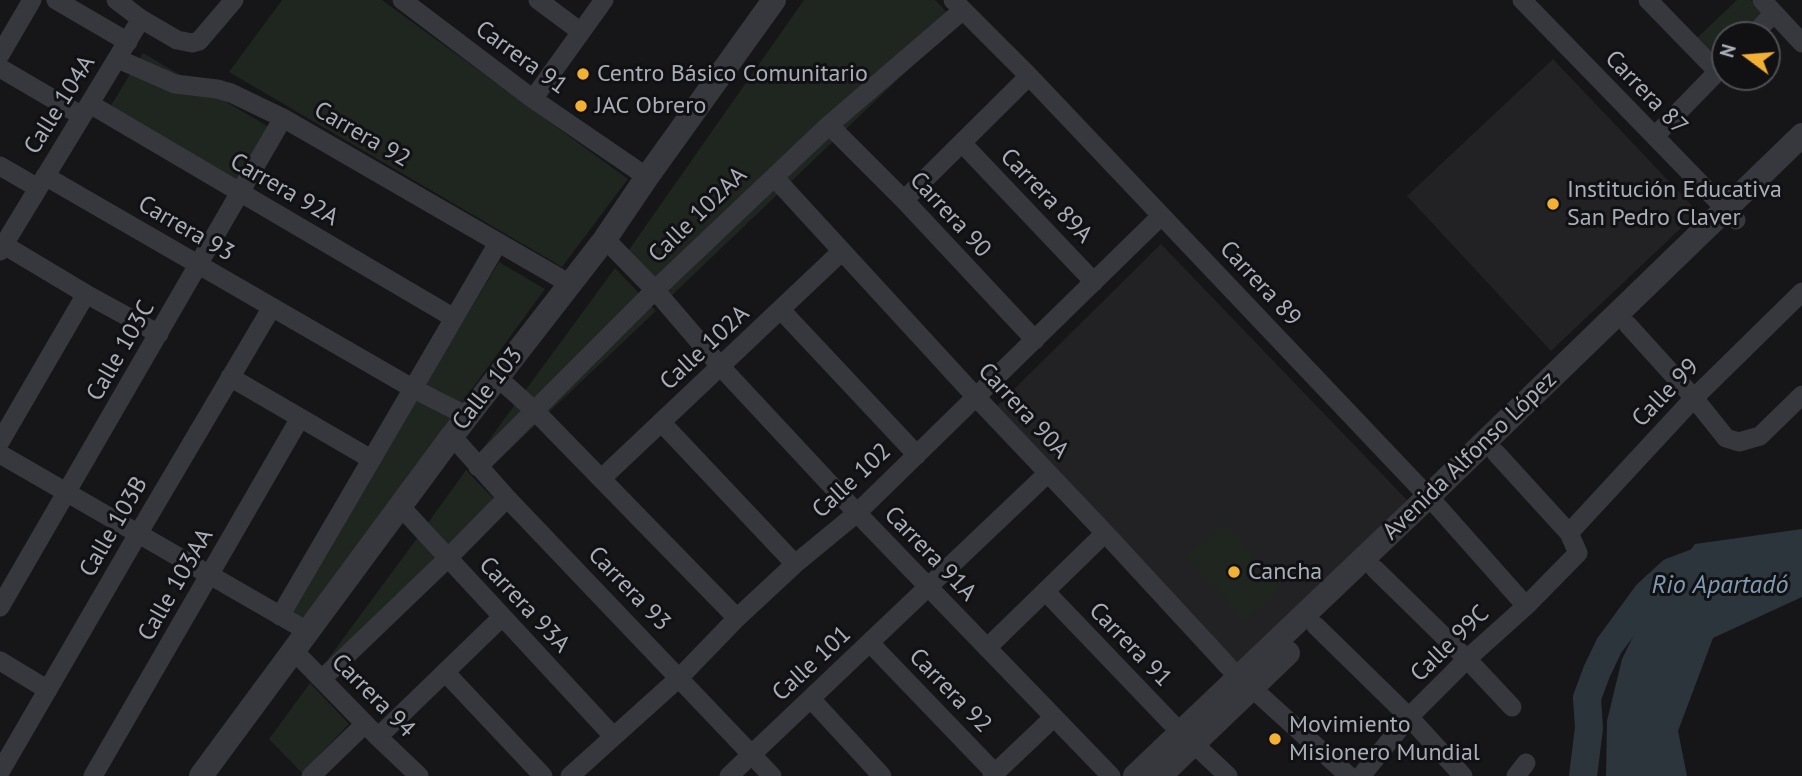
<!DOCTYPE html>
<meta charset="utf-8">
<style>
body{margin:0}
#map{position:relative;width:1802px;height:776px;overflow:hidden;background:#161618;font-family:"PT Sans",sans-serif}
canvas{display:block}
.north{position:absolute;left:1711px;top:21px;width:70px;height:70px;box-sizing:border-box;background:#111113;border:2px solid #4d4f55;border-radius:50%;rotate:286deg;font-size:19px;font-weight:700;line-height:28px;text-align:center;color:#a8adb8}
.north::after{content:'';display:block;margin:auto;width:24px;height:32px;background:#f2b134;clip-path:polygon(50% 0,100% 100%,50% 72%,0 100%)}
</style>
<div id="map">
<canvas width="1802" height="776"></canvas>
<div class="north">N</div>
</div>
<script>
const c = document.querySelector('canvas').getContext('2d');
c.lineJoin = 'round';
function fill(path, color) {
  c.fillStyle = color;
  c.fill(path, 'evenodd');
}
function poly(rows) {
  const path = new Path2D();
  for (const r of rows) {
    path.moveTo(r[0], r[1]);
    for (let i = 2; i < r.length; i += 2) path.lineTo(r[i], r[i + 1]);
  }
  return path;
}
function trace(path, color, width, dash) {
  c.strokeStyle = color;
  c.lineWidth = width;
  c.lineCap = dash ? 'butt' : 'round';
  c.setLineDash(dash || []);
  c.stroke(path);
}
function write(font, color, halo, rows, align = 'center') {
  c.font = font + ' "PT Sans",sans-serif';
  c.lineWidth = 6;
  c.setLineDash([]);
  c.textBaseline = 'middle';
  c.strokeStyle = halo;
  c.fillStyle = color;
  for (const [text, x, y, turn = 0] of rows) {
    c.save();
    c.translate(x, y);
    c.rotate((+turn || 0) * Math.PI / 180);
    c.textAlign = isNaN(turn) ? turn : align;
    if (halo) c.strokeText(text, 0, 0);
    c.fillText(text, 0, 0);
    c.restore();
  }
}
const built = poly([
 [1553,59,1698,212,1551,351,1407,196],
 [1161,244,1408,501,1240,665,993,410]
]);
const green = poly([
 [282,0,382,0,628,179,562,267,229,72],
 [804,0,935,0,957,23,668,299,626,254],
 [1737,0,1751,0,1767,17,1747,35,1725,35,1725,56,1719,61,1697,38],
 [143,53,269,127,237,181,110,107],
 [499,262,545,289,303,620,288,611],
 [615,268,656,311,490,468,478,455],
 [466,470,494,499,448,545,428,523],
 [1223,523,1281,587,1245,620,1187,556],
 [418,537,437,558,333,664,328,659],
 [310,683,349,724,302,773,269,739]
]);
const water = poly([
 [1802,529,1802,597,1713,638,1678,731,1687,776,1606,776,1607,721,1622,659,1649,604,1695,544]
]);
const river = poly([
 [1583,776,1589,728,1587,698,1597,671,1609,646,1647,594,1671,572,1698,562,1709,561]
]);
const minor = poly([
 [56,0,128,42],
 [116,0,141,19,177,40,192,43,199,41,234,0],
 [402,0,533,99,647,177],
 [538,0,581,32],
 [953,0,1029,76,1439,508,1526,606],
 [1522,0,1736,220],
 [1648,0,1718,72],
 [1762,0,1802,43],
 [1753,35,1774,13],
 [0,55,32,0],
 [118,59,175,84,217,89,231,93,283,118,570,284],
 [0,68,82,116],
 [533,99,604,0],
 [90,104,454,318],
 [829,125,904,200,1035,340],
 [1655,136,1725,64],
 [962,143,1094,282],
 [0,166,38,188],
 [45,176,412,388,467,416],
 [774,177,976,397,1105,533,1238,677],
 [904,200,1029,76],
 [605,239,655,290,721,367,857,513,1111,776],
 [4,245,86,294,159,334],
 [0,251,141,19],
 [781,310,917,455],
 [1628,325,1694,398,1726,438,1739,442,1760,436,1802,395],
 [230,377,371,459],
 [497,377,535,411,737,618],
 [661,422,795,564],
 [452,436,507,498,772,776],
 [0,442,86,294],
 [0,454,307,631],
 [478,467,655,290,829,125,963,10],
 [601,479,841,252],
 [401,507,613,736],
 [1569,533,1694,398,1802,292],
 [1375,569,1467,659,1512,707],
 [1045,591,1180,732],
 [0,607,283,118],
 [280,616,498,243],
 [1316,626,1409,717,1463,776],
 [870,643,995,773],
 [987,648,1105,533],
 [293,650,378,737,419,776],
 [0,661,48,690],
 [445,672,543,776],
 [322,679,447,559,507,498],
 [1252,688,1349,776],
 [811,699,882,776],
 [378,737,502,617],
 [1194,744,1228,776],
 [0,772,138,534,272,307],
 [93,776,300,418],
 [311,776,365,724],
 [570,776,680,677,737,618,795,564,857,513,1161,216],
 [729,776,1048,473],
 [992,776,1053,718],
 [1361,776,1409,717,1467,659,1526,606,1578,553,1569,533,1496,453],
 [1516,776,1526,763]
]);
const tertiary = poly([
 [201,776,452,436,605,239,647,177,774,0],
 [1135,776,1428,497,1802,135],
 [1160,776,1288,653]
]);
const markers = [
 [583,74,7,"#f2b134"],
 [581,106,7,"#f2b134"],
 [1553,204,7,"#f2b134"],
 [1234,572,7,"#f2b134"],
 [1275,739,7,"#f2b134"]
];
const streetNames = [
 ["Carrera 91",521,58,36],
 ["Carrera 87",1646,93,46],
 ["Calle 104A",60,105,-58],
 ["Carrera 92",362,135,30],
 ["Carrera 92A",284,190,30],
 ["Carrera 89A",1046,196,46],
 ["Calle 102AA",698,215,-44],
 ["Carrera 90",950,215,47],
 ["Carrera 93",186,229,30],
 ["Carrera 89",1260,284,47],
 ["Calle 102A",705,348,-43],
 ["Calle 103C",121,351,-60],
 ["Calle 103",488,389,-52],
 ["Calle 99",1666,393,-46],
 ["Carrera 90A",1023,411,47],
 ["Avenida Alfonso López",1470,456,-44],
 ["Calle 102",852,481,-43],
 ["Calle 103B",114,527,-60],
 ["Carrera 91A",930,554,46],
 ["Calle 103AA",176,585,-60],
 ["Carrera 93",629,589,46],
 ["Carrera 93A",524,605,47],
 ["Calle 99C",1450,644,-44],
 ["Carrera 91",1130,645,46],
 ["Calle 101",812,664,-43],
 ["Carrera 92",950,691,46],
 ["Carrera 94",373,696,45]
];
const poiNames = [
 ["Centro Básico Comunitario",597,74],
 ["JAC Obrero",595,106],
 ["Institución Educativa",1567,190],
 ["San Pedro Claver",1567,218],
 ["Cancha",1248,572],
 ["Movimiento",1289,725],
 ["Misionero Mundial",1289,753]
];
const waterNames = [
 ["Rio Apartadó",1720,586]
];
fill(built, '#222225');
fill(green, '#1e261f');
fill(water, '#2c353c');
trace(river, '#2c353c', 28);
trace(minor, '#37383d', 19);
trace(tertiary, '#37383d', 24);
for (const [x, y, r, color] of markers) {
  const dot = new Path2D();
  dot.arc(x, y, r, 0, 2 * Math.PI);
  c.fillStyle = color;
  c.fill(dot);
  trace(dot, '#111113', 2.5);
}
write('24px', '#a8adb8', '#111113', streetNames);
write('24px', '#a8adb8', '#111113', poiNames, 'left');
write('italic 26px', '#7f9bb3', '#111113', waterNames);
</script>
